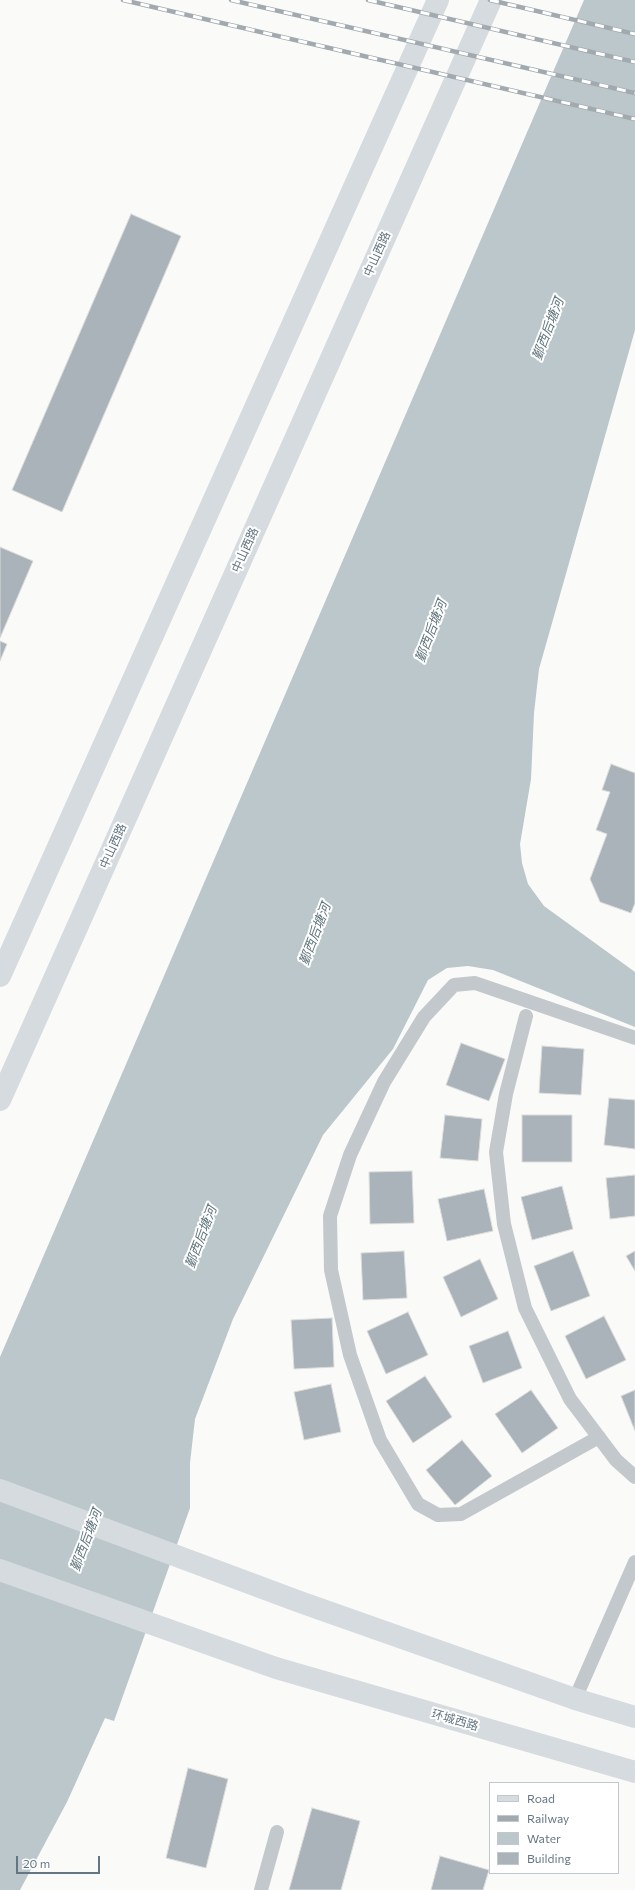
<!DOCTYPE html>
<meta charset="utf-8">
<style>
body{margin:0}
#map{position:relative;width:635px;height:1890px;overflow:hidden;background:#fafaf8;font-family:Commissioner,sans-serif}
canvas{display:block}
.legend{position:absolute;left:489px;top:1782px;width:130px;height:92px;box-sizing:border-box;background:#fff;border:1px solid #c1c8cd;margin:0;padding:5px 7px;list-style:none;font-size:12px;color:#657683}
.legend li{display:flex;align-items:center;gap:8px;height:20px}
.legend b{width:20px;border:1px solid #c1c8cd}
.scale{position:absolute;left:16px;top:1856px;width:84px;height:18px;box-sizing:border-box;border:2px solid #657683;border-top:0;padding-left:5px;font-size:12px;line-height:14px;white-space:nowrap;color:#657683;-webkit-text-stroke:3px #fff;paint-order:stroke}
</style>
<div id="map">
<canvas width="635" height="1890"></canvas>
<ul class="legend">
<li><b style="height:5px;background:#d6dbdf"></b>Road</li>
<li><b style="height:5px;background:#a2aab0"></b>Railway</li>
<li><b style="height:11px;background:#bbc7cb"></b>Water</li>
<li><b style="height:11px;background:#aab3b9"></b>Building</li>
</ul>
<div class="scale">20 m</div>
</div>
<script>
const c = document.querySelector('canvas').getContext('2d');
c.lineJoin = 'round';
function fill(path, color) {
  c.fillStyle = color;
  c.fill(path, 'evenodd');
}
function poly(rows) {
  const path = new Path2D();
  for (const r of rows) {
    path.moveTo(r[0], r[1]);
    for (let i = 2; i < r.length; i += 2) path.lineTo(r[i], r[i + 1]);
  }
  return path;
}
function trace(path, color, width, dash) {
  c.strokeStyle = color;
  c.lineWidth = width;
  c.lineCap = dash ? 'butt' : 'round';
  c.setLineDash(dash || []);
  c.stroke(path);
}
function write(font, color, halo, rows, align = 'center') {
  c.font = font + ' Commissioner,"Noto Sans SC",sans-serif';
  c.lineWidth = 4;
  c.setLineDash([]);
  c.textBaseline = 'middle';
  c.strokeStyle = halo;
  c.fillStyle = color;
  for (const [text, x, y, turn = 0] of rows) {
    c.save();
    c.translate(x, y);
    c.rotate((+turn || 0) * Math.PI / 180);
    c.textAlign = isNaN(turn) ? turn : align;
    if (halo) c.strokeText(text, 0, 0);
    c.fillText(text, 0, 0);
    c.restore();
  }
}
const water = poly([
 [584,0,635,0,635,330,539,669,534,713,531,779,520,844,522,863,528,884,544,906,635,972,635,1027,493,970,468,966,447,968,428,980,393,1049,323,1135,233,1319,195,1419,190,1463,190,1508,114,1721,105,1718,67,1802,20,1890,0,1890,0,1357]
]);
const building = poly([
 [131,214,181,236,62,512,12,490,131,214],
 [0,547,33,561,0,638,0,547],
 [0,641,7,644,0,661,0,641],
 [611,764,635,773,635,903,631,913,600,902,590,879,607,834,596,830,610,792,602,790,611,764],
 [461,1043,505,1059,489,1101,446,1085,461,1043],
 [542,1046,584,1049,581,1095,539,1093,542,1046],
 [609,1098,635,1100,635,1149,604,1145,609,1098],
 [445,1115,482,1119,478,1161,440,1158,445,1115],
 [522,1115,572,1115,572,1162,522,1162,522,1115],
 [412,1171,414,1223,370,1224,369,1172,412,1171],
 [635,1175,635,1216,610,1219,606,1178,635,1175],
 [562,1186,573,1229,532,1240,521,1197,562,1186],
 [484,1189,493,1231,447,1241,438,1199,484,1189],
 [404,1251,407,1298,363,1300,361,1253,404,1251],
 [573,1251,590,1296,551,1311,534,1266,573,1251],
 [635,1251,635,1271,626,1256,635,1251],
 [480,1259,498,1299,461,1317,443,1277,480,1259],
 [408,1312,428,1355,386,1374,367,1331,408,1312],
 [604,1316,626,1360,586,1379,565,1336,604,1316],
 [332,1318,334,1367,294,1369,291,1320,332,1318],
 [508,1331,522,1368,483,1383,469,1346,508,1331],
 [425,1376,452,1417,413,1443,386,1401,425,1376],
 [331,1384,341,1432,304,1440,294,1392,331,1384],
 [531,1390,558,1428,522,1453,495,1414,531,1390],
 [635,1390,635,1431,621,1396,635,1390],
 [462,1440,492,1476,455,1505,426,1470,462,1440],
 [188,1768,228,1779,206,1868,166,1858,188,1768],
 [312,1808,360,1821,341,1890,289,1890,312,1808],
 [440,1856,489,1870,483,1890,431,1890,440,1856]
]);
const service = poly([
 [526,1016,506,1094,496,1152,504,1224,525,1308,570,1399,616,1460,635,1477],
 [599,1437,461,1514,438,1515,418,1504,380,1440,350,1355,331,1270,330,1216,350,1155,384,1082,424,1017,454,985,475,983,635,1038],
 [575,1699,635,1562],
 [261,1890,277,1832]
]);
const primary = poly([
 [0,976,438,0],
 [0,1100,491,0],
 [0,1490,300,1602,575,1699,635,1717],
 [0,1570,276,1668,635,1772]
]);
const rail = poly([
 [123,0,635,119],
 [231,0,635,93],
 [368,0,635,62],
 [490,0,635,34]
]);
const streetNames = [
 ["中山西路",377,254,-66],
 ["中山西路",245,550,-66],
 ["中山西路",113,846,-66],
 ["环城西路",455,1720,16]
];
const waterNames = [
 ["鄞西后塘河",548,329,-69],
 ["鄞西后塘河",431,631,-69],
 ["鄞西后塘河",315,934,-69],
 ["鄞西后塘河",201,1237,-69],
 ["鄞西后塘河",86,1540,-69]
];
fill(water, '#bbc7cb');
fill(building, '#aab3b9');
trace(building, '#dcdcda', 1);
trace(service, '#c3c8cc', 14);
trace(primary, '#d6dbdf', 22);
trace(rail, '#a2aab0', 4.5);
trace(rail, '#fff', 3, [9]);
write('12px', '#657683', '#fff', streetNames);
write('italic 13px', '#60757c', '#fff', waterNames);
</script>
